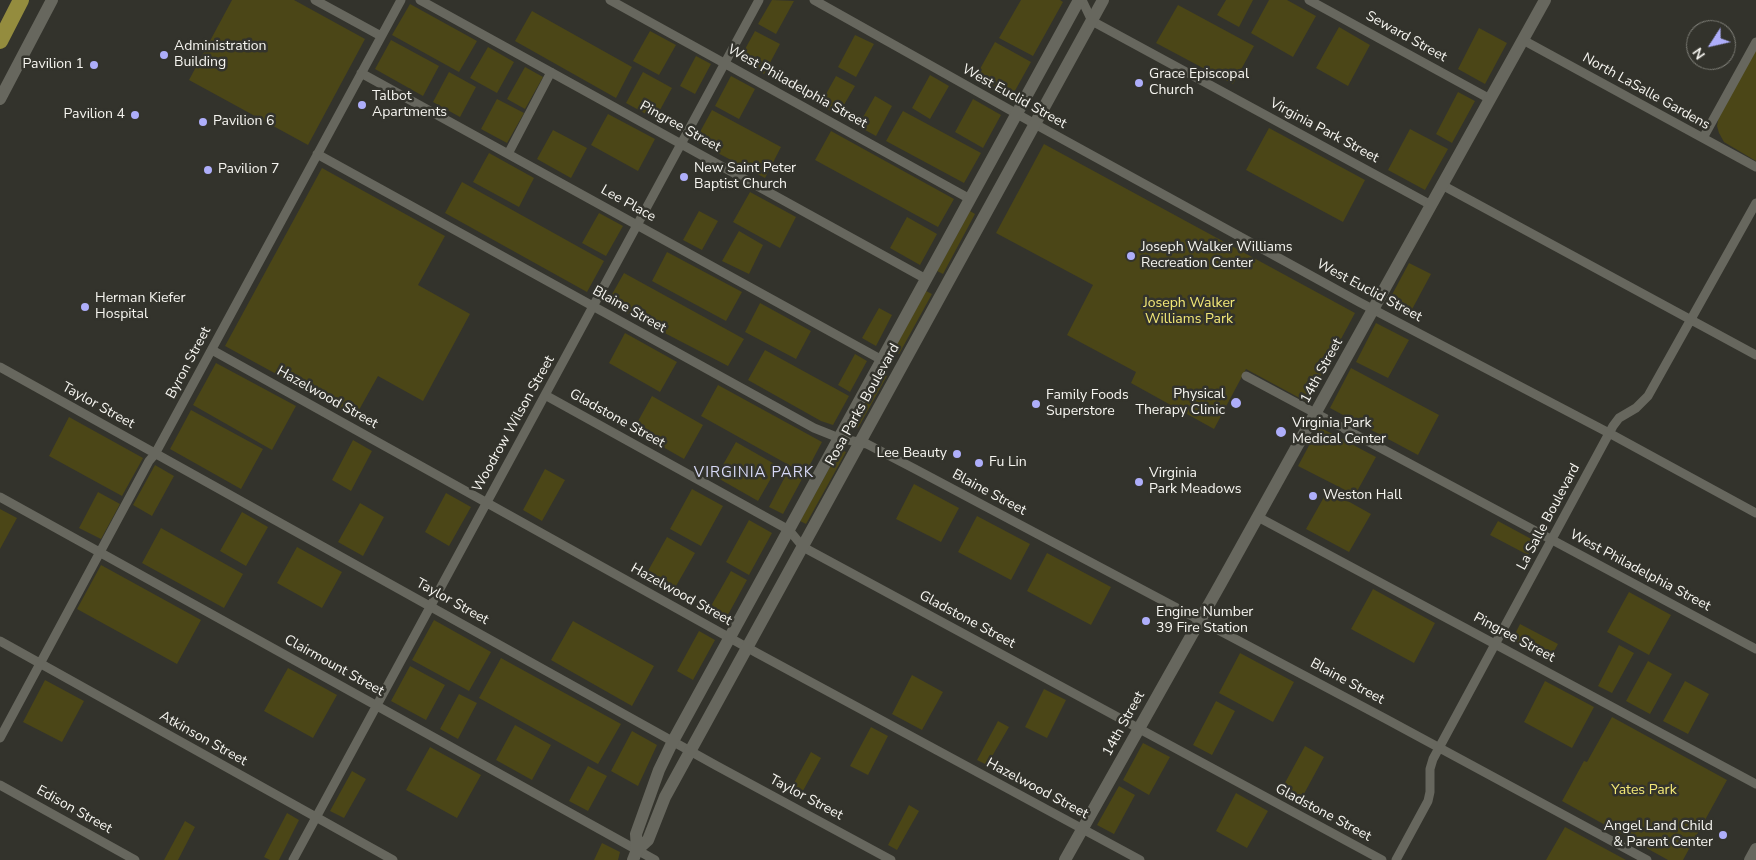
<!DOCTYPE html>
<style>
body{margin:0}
#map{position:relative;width:1756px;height:860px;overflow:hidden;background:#33332c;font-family:"Nunito Sans",sans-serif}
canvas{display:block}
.north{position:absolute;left:1686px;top:20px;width:50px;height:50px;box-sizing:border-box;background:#33332c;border:1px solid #81817a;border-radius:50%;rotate:235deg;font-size:14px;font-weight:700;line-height:20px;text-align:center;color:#f6f5f0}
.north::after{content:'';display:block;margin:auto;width:18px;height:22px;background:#aeaefa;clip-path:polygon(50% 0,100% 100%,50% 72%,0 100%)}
</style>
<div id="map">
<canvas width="1756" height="860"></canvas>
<div class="north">N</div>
</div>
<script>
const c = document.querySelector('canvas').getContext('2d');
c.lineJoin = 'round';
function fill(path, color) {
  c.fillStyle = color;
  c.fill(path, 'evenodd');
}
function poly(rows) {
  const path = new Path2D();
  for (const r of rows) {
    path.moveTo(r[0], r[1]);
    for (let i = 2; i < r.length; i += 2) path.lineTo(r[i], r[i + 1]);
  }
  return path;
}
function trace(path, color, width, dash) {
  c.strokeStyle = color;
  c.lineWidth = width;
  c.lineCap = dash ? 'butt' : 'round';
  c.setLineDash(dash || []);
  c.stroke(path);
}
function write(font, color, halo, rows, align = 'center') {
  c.font = font + ' "Nunito Sans",sans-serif';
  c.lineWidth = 5;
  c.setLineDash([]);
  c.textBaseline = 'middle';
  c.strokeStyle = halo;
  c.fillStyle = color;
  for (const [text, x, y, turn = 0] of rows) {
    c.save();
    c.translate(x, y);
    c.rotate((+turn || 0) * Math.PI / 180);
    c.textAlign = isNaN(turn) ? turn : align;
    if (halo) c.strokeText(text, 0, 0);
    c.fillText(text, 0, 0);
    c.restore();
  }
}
const green = poly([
 [232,0,294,0,365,39,308,145,189,80],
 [772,0,794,1,776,34,758,24],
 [1021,0,1060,0,1063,2,1033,56,999,38],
 [1226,0,1253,0,1239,27,1217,15],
 [1269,0,1287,0,1316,16,1293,57,1251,33],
 [410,4,477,41,459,72,392,35],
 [1178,5,1254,46,1233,84,1156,43],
 [532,11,632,67,616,98,515,41],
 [1339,27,1370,45,1348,86,1316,68],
 [1479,28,1507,43,1485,84,1458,69],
 [650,31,676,45,659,75,633,61],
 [755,31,780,44,764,74,739,60],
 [855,35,874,44,856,77,838,67],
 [391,40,439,66,423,96,375,69],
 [995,42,1031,62,1012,96,976,76],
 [488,47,514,62,497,93,470,78],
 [1756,48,1756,161,1724,142,1719,133,1717,126,1719,115],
 [696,56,711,64,695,94,680,86],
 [525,67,543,77,525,109,507,99],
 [449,72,476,87,460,117,433,102],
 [643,72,672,88,655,119,626,103],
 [930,75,949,86,930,119,912,108],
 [731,76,755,89,739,119,715,106],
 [836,76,855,86,838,115,820,105],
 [1458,92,1475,101,1452,143,1436,134],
 [875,96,892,106,876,136,858,126],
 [497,99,524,113,507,143,481,129],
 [973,99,1001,115,983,148,955,132],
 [712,110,781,147,765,178,695,141],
 [903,111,981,153,964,183,886,141],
 [608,114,655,139,638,171,591,145],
 [1269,128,1365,180,1343,222,1246,170],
 [1410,129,1448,149,1425,190,1388,170],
 [553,130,587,148,571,178,537,159],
 [831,131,954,199,938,227,815,160],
 [1044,144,1355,313,1307,402,1246,369,1214,429,1131,383,1136,372,1067,335,1093,285,996,233],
 [489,153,534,178,519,207,473,182],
 [322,168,445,236,418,285,470,314,423,401,378,376,355,417,225,346],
 [462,182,604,261,587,292,445,213],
 [750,192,796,217,780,248,733,222],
 [699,211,718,221,702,250,683,240],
 [970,211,975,214,943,274,937,271],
 [599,213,623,226,606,256,582,243],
 [907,217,937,234,920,265,890,248],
 [739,231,763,245,749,274,722,261],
 [667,252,742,292,726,321,652,281],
 [1409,263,1431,274,1409,315,1387,304],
 [624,273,744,339,728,366,607,303],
 [926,291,932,294,899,354,893,351],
 [760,303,811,331,796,359,745,332],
 [879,308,892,315,876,346,862,338],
 [1376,323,1409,340,1388,378,1356,362],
 [625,333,677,362,660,392,609,363],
 [765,350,849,396,833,425,821,421,748,380],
 [855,354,867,361,850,392,838,385],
 [216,363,296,406,272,450,193,405],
 [1351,368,1439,415,1418,455,1330,408],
 [882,373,887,376,858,428,853,425],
 [718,385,822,442,805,474,701,416],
 [652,396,703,425,684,459,633,430],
 [191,410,263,449,241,489,170,449],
 [69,417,143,458,122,496,49,456],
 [1319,427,1376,457,1355,495,1298,466],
 [353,440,372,451,351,491,332,480],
 [736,442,778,466,758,501,716,477],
 [840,449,846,452,806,524,800,521],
 [155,465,174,476,152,516,133,505],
 [545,469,565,480,542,521,523,510],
 [788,471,802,479,783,514,769,507],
 [914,484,959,508,941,542,896,519],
 [692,489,723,506,701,546,670,529],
 [1328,490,1371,514,1349,552,1306,529],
 [98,492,120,504,101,539,79,528],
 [446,493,471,507,449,546,425,532],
 [360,503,384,517,363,556,338,542],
 [0,509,17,518,0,549],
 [242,512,268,527,246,566,220,551],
 [977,516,1030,544,1011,580,958,552],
 [749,520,772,533,749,575,726,562],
 [1498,521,1535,541,1528,555,1490,535],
 [161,528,243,574,224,608,142,563],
 [667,537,695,553,672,593,644,578],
 [297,547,342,572,322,608,277,583],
 [1047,553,1111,587,1091,625,1027,591],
 [101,565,201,620,177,664,77,609],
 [731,571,747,580,724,622,707,613],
 [1373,589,1435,623,1414,663,1351,629],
 [1629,592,1671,615,1649,655,1607,632],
 [434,620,491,652,469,691,412,660],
 [573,621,654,666,632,706,551,660],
 [1520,624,1558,644,1550,659,1512,640],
 [699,631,715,640,693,680,677,671],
 [1619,645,1634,653,1612,693,1598,686],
 [1240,653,1294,682,1273,722,1219,693],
 [501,658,621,724,598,764,479,698],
 [1648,661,1672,674,1650,714,1626,701],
 [410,666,445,685,426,720,391,701],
 [288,668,337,695,313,738,264,711],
 [912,675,943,692,922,730,892,714],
 [45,680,84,701,62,742,23,722],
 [1545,681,1594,707,1572,748,1524,722],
 [1685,681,1709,694,1688,734,1663,721],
 [1044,689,1066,700,1047,738,1025,727],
 [459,694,477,703,458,739,440,729],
 [1216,701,1235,711,1212,755,1193,745],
 [1612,717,1727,780,1683,860,1668,860,1562,801,1584,761,1587,762],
 [998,721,1009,727,987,765,977,760],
 [515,725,551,745,532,780,496,760],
 [871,727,888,736,868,775,850,766],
 [632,731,657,745,638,786,611,771],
 [1143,743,1170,757,1149,795,1123,780],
 [1305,746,1324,757,1299,803,1280,792],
 [430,747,481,775,457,818,406,790],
 [811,752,821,758,799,798,789,792],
 [588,766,607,776,588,811,569,801],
 [352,771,366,779,344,818,330,811],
 [1119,786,1135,795,1114,834,1097,825],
 [1236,793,1268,811,1247,848,1216,831],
 [909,805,919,811,897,850,888,845],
 [287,813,299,820,279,860,270,860,264,857],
 [185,821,195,827,178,860,164,860],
 [1565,827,1626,860,1546,860],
 [602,843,620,852,618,860,594,860]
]);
const street = poly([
 [315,0,381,36],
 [420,0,926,279],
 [610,0,970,199],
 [814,0,1035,124,1359,302,1609,433,1756,513],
 [1082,0,1092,21,1431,205],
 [1309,0,1490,99],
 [1523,40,1756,167],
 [361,73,882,360],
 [1703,138,1756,42],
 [317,154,814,428,839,438,867,444,915,469,1386,719,1647,860],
 [508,154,551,72],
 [1442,185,1756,355],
 [212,350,757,653,1140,860],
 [0,367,717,766,891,860],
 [1246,376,1756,649],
 [545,395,789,530,803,547,1382,860],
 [0,497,655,860],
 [1258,517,1756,784],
 [0,641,393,860],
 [0,738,149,461,155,454,401,0],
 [0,785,135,860],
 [293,860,759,0],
 [1396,860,1428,801,1430,792,1430,769,1433,759,1613,426,1619,418,1636,408,1648,396,1756,203]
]);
const secondary = poly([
 [0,99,52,0],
 [637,850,648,840,665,797,1103,0],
 [633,860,637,850,636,834,659,770,673,741,1079,0],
 [1065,860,1221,583,1545,0],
 [1750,860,1756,849]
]);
const highway = poly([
 [0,41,21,0]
]);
const markers = [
 [164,55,5,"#aeaefa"],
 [94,65,5,"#aeaefa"],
 [1139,83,5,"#aeaefa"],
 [362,105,5,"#aeaefa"],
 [135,115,5,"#aeaefa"],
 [203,122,5,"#aeaefa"],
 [208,170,5,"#aeaefa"],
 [684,177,5,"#aeaefa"],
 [1131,256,5,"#aeaefa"],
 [85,307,5,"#aeaefa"],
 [1236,403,6,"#aeaefa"],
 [1036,404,5,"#aeaefa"],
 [1281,432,6,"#aeaefa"],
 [957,454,5,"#aeaefa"],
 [979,463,5,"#aeaefa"],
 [1139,482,5,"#aeaefa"],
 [1313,496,5,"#aeaefa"],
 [1146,621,5,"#aeaefa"],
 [1723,835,5,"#aeaefa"]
];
const streetNames = [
 ["Seward Street",1406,37,29],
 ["West Philadelphia Street",797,87,29],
 ["North LaSalle Gardens",1646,92,29],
 ["West Euclid Street",1014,97,29],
 ["Pingree Street",680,127,29],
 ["Virginia Park Street",1324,131,28],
 ["Lee Place",628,204,29],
 ["West Euclid Street",1369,291,28],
 ["Blaine Street",629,310,29],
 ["Byron Street",189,363,-62],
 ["14th Street",1322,371,-61],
 ["Hazelwood Street",327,398,29],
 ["Rosa Parks Boulevard",863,405,-61],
 ["Taylor Street",98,406,29],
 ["Gladstone Street",617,419,29],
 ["Woodrow Wilson Street",514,424,-61],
 ["Blaine Street",989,493,28],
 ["La Salle Boulevard",1549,517,-62],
 ["West Philadelphia Street",1640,571,28],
 ["Hazelwood Street",681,595,29],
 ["Taylor Street",452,602,29],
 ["Gladstone Street",967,620,28],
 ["Pingree Street",1514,638,28],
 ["Clairmount Street",334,666,29],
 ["Blaine Street",1347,682,28],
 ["14th Street",1124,724,-61],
 ["Atkinson Street",203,739,29],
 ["Hazelwood Street",1037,789,28],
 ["Taylor Street",806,798,28],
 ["Edison Street",74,810,29],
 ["Gladstone Street",1323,813,28]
];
const poiNames = [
 ["Administration",174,47],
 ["Building",174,63],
 ["Pavilion 1",84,65,"right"],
 ["Grace Episcopal",1149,75],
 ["Church",1149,91],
 ["Talbot",372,97],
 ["Apartments",372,113],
 ["Pavilion 4",125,115,"right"],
 ["Pavilion 6",213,122],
 ["New Saint Peter",694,169],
 ["Baptist Church",694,185],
 ["Pavilion 7",218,170],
 ["Joseph Walker Williams",1141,248],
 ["Recreation Center",1141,264],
 ["Herman Kiefer",95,299],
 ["Hospital",95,315],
 ["Physical",1225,395,"right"],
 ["Therapy Clinic",1225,411,"right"],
 ["Family Foods",1046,396],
 ["Superstore",1046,412],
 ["Virginia Park",1292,424],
 ["Medical Center",1292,440],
 ["Lee Beauty",947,454,"right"],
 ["Fu Lin",989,463],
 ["Virginia",1149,474],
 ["Park Meadows",1149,490],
 ["Weston Hall",1323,496],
 ["Engine Number",1156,613],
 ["39 Fire Station",1156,629],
 ["Angel Land Child",1713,827,"right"],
 ["& Parent Center",1713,843,"right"]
];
const parkNames = [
 ["Joseph Walker",1189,304],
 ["Williams Park",1189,320],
 ["Yates Park",1644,791]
];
const neighbourhoodNames = [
 ["VIRGINIA PARK",754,473]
];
fill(green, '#4b4617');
trace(street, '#67675e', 9);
trace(secondary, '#67675e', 12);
trace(highway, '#948c3e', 16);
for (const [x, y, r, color] of markers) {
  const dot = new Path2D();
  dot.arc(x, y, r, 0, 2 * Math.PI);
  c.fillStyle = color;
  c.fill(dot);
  trace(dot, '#33332c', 2);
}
write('14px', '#f6f5f0', '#33332c', streetNames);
write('14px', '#f6f5f0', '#33332c', poiNames, 'left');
write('14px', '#f3e877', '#33332c', parkNames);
c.letterSpacing = '1px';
write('15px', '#d7d9f6', '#33332c', neighbourhoodNames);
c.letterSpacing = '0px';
</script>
